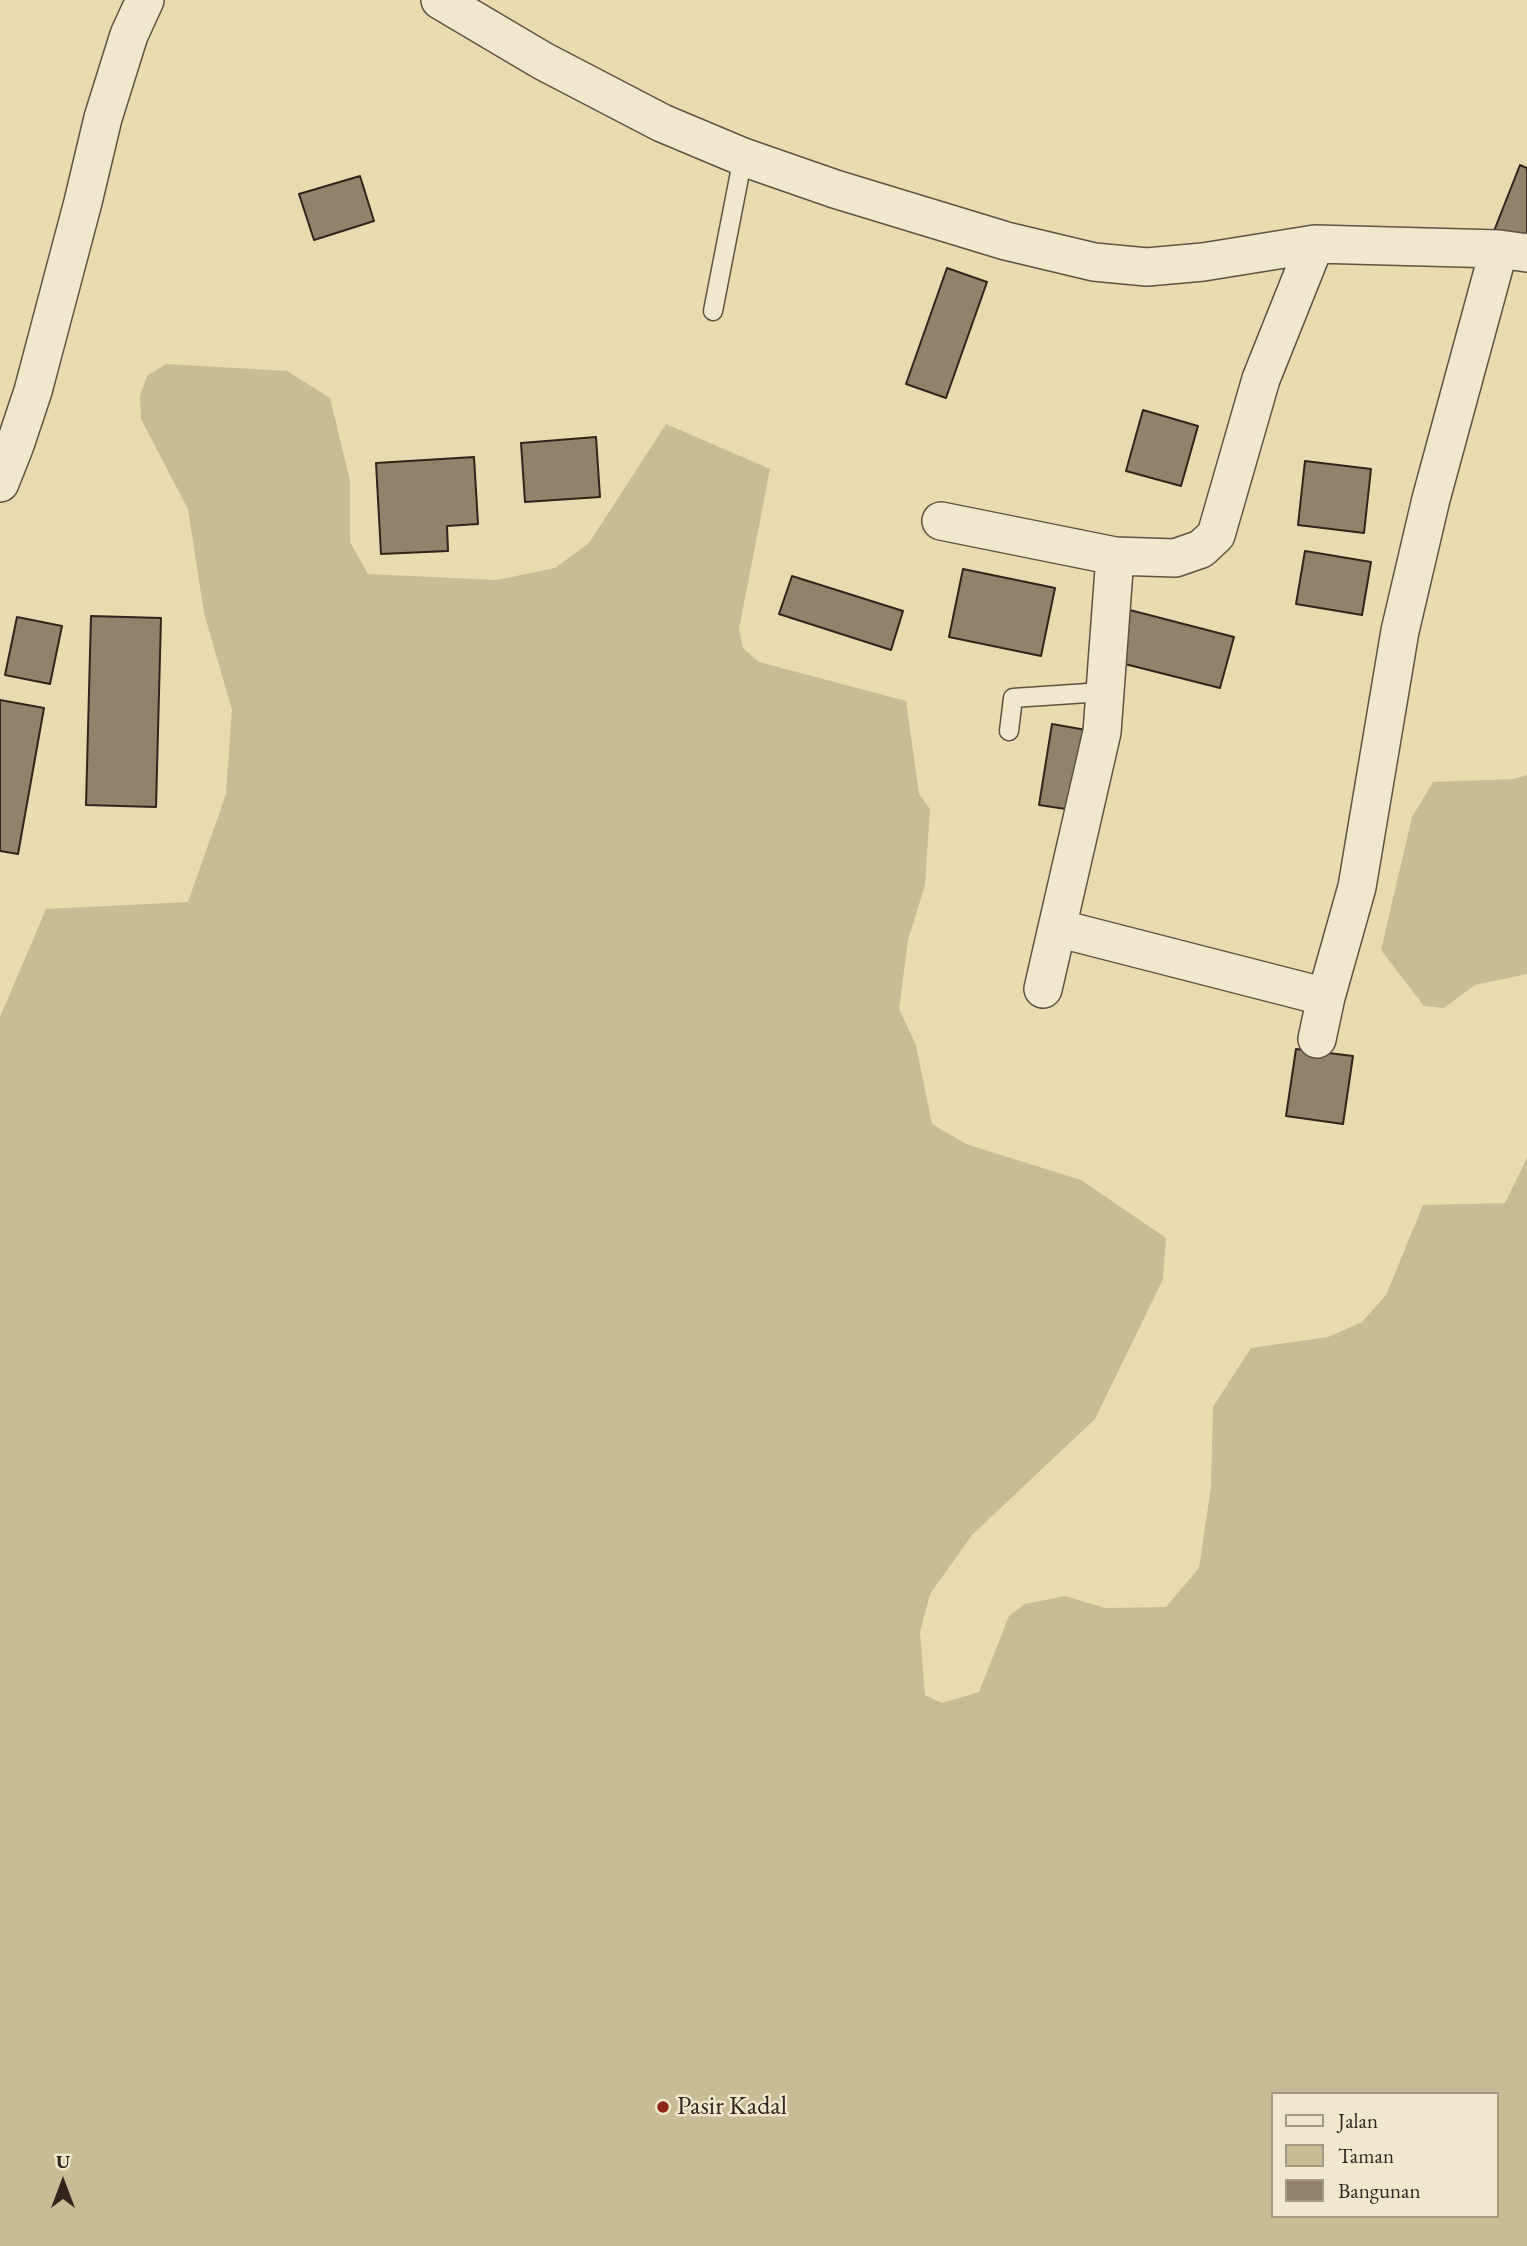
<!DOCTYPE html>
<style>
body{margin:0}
#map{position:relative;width:1527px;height:2246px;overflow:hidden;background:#e9dab0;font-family:"EB Garamond",serif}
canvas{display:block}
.legend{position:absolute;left:1271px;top:2092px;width:228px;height:126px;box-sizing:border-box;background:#f1e7cc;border:2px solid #a59986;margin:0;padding:9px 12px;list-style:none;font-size:21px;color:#33231d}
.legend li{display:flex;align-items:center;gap:14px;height:35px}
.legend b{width:35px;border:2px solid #a59986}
.north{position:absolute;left:28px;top:2148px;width:70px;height:70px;-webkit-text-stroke:5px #f1e7cc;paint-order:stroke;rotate:0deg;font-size:19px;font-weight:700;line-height:28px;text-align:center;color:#33231d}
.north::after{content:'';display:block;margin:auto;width:24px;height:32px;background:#33231d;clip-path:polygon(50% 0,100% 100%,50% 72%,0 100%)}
</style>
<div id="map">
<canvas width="1527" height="2246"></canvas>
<ul class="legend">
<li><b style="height:9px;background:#f1e7cc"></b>Jalan</li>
<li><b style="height:19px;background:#cabb97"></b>Taman</li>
<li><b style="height:19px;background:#928269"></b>Bangunan</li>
</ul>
<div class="north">U</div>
</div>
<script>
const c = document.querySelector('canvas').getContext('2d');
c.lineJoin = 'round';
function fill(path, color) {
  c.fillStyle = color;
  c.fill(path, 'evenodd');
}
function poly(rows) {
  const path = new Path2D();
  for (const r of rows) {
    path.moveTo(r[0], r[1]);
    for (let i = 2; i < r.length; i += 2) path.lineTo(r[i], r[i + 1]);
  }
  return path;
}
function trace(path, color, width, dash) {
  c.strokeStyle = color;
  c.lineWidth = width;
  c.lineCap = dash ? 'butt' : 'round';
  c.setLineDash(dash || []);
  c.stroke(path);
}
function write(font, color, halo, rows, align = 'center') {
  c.font = font + ' "EB Garamond",serif';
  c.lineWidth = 5;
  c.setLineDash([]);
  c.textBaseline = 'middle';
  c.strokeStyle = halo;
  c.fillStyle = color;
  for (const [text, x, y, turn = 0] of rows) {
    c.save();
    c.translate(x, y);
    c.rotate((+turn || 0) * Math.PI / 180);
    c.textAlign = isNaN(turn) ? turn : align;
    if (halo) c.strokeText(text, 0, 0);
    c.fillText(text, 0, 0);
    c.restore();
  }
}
const green = poly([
 [166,364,287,371,330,398,350,481,350,542,368,574,497,580,555,568,589,543,666,424,770,469,739,629,743,648,759,662,906,701,919,794,930,809,925,885,908,940,899,1009,916,1045,932,1124,966,1144,1081,1180,1166,1238,1163,1279,1095,1419,972,1535,930,1594,920,1632,925,1695,942,1703,979,1692,1009,1616,1025,1604,1065,1596,1105,1608,1166,1607,1199,1568,1211,1487,1213,1407,1251,1348,1328,1337,1362,1322,1386,1295,1423,1205,1505,1203,1527,1158,1527,2246,0,2246,0,1017,46,909,188,902,226,794,232,710,204,613,188,509,141,419,140,396,147,376],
 [1273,2094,1497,2094,1497,2216,1273,2216],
 [1527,775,1527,974,1475,985,1444,1008,1424,1006,1381,950,1412,817,1433,782,1514,779]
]);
const building = poly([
 [1520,165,1527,168,1527,236,1494,231,1520,165],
 [360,176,374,221,314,240,299,194,360,176],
 [947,268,987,282,946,398,906,384,947,268],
 [1143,410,1198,426,1181,486,1126,471,1143,410],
 [596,437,600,497,525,502,521,443,596,437],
 [474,457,478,524,447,526,448,551,381,554,376,463,474,457],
 [1305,461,1371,469,1364,533,1298,525,1305,461],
 [1305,551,1371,562,1362,615,1296,604,1305,551],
 [963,569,1055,588,1041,656,949,637,963,569],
 [792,576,903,611,891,650,779,614,792,576],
 [1122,608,1234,637,1220,688,1109,660,1122,608],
 [91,616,161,618,156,807,86,805,91,616],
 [17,617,62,626,50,684,5,675,17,617],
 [0,700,44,708,18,854,0,851,0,700],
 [1052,724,1092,731,1079,811,1039,805,1052,724],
 [1296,1049,1353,1056,1343,1124,1286,1116,1296,1049]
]);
const service = poly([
 [713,311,743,157],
 [1009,731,1013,698,1103,692]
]);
const minor = poly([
 [440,0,543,61,662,123,743,157,835,189,1006,241,1094,262,1147,267,1203,262,1315,244,1499,249,1527,253],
 [0,483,15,445,33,391,83,202,103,118,129,35,145,0],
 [941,521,1115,556,1175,558,1201,549,1216,535,1261,379,1315,244],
 [1057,928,1326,997],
 [1043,989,1102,732,1115,556],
 [1317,1039,1326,997,1357,887,1400,631,1431,499,1499,249]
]);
const markers = [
 [663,2107,7,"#8f2418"]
];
const poiNames = [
 ["Pasir Kadal",677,2107]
];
fill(green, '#cabb97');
fill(building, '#928269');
trace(building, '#33231d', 2);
trace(service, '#605142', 21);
trace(minor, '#605142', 40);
trace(service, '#f1e7cc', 18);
trace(minor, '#f1e7cc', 37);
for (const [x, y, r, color] of markers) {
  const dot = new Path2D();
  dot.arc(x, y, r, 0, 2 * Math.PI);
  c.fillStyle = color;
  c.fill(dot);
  trace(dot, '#f1e7cc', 2.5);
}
write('26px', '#33231d', '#f1e7cc', poiNames, 'left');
</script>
